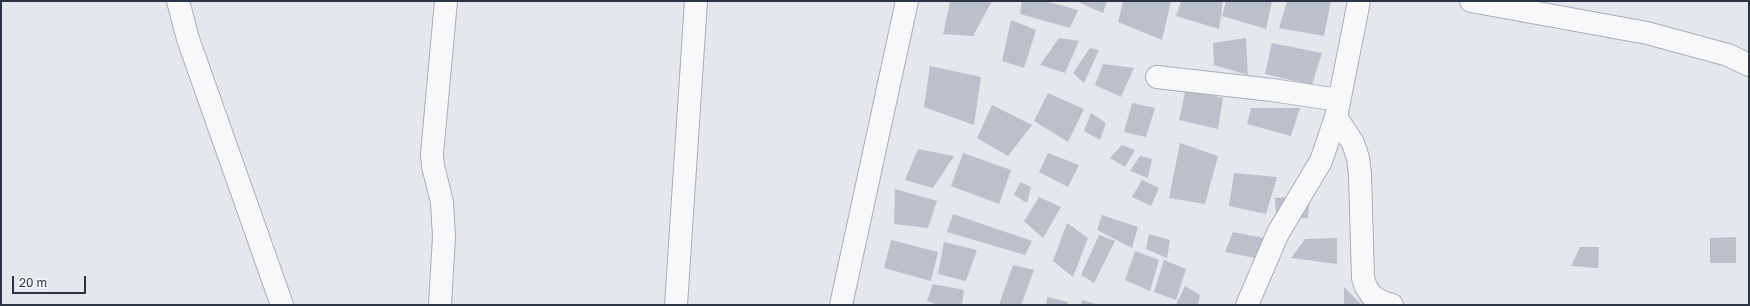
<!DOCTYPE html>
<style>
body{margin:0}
#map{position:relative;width:1750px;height:306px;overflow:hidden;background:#e4e7ec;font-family:"Golos Text",sans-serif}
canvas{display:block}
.frame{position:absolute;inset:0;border:2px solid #2b3445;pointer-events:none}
.scale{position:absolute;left:12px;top:276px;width:74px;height:18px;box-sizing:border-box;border:2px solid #2b3445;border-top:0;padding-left:5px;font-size:12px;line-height:14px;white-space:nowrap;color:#2b3445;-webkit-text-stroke:3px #f4f6f9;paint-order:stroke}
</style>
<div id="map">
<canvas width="1750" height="306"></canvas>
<div class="frame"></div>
<div class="scale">20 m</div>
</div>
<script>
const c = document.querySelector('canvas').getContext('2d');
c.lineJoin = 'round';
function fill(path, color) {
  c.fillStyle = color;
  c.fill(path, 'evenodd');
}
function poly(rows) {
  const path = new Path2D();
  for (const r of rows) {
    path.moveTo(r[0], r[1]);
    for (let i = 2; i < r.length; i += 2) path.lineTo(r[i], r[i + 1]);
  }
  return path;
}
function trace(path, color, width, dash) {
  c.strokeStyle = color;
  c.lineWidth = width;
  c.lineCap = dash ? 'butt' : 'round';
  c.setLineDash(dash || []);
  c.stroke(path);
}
const building = poly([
 [950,1,992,1,973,36,943,34],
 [1022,1,1045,1,1078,10,1070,28,1020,14],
 [1081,1,1107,1,1103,13,1080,3],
 [1123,1,1171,1,1162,40,1118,22],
 [1181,1,1223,1,1219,29,1176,16],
 [1226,1,1272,1,1266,29,1222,16],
 [1287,1,1331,1,1324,36,1279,28],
 [1011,20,1036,30,1024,68,1002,61],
 [1059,38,1079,41,1065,73,1040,65],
 [1246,38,1248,75,1214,65,1213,43],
 [1272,43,1322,53,1312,85,1265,74],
 [1090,48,1099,50,1084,83,1073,73],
 [1103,64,1134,68,1121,97,1095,85],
 [930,66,981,77,974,125,924,107],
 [1186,88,1223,98,1218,129,1179,120],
 [1048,93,1084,109,1068,142,1034,121],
 [1132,103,1155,108,1146,137,1124,132],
 [992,105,1032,125,1008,156,977,138],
 [1251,108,1300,108,1291,136,1247,124],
 [1091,113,1106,123,1100,140,1084,131],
 [1180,143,1218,156,1205,204,1169,198],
 [1122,145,1135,150,1125,167,1110,158],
 [918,149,954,156,933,188,905,180],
 [963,153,1011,170,999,204,951,186],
 [1048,153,1079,165,1068,187,1039,172],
 [1140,156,1152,159,1148,178,1130,171],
 [1234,173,1277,177,1266,214,1229,206],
 [1142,180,1159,188,1151,206,1132,197],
 [1020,182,1031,187,1027,203,1014,195],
 [895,189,937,201,928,228,894,224],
 [1310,195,1308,218,1276,219,1275,198],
 [1039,197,1061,207,1043,238,1024,221],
 [953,214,1032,241,1025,255,947,232],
 [1102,215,1138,227,1132,248,1097,230],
 [1067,223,1088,238,1073,277,1053,261],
 [1233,232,1264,238,1255,258,1225,252],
 [1149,234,1170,240,1167,258,1146,249],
 [1099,235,1115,241,1094,283,1081,275],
 [1736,237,1736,263,1710,263,1710,238],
 [1337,238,1337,264,1291,258,1305,239],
 [891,240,938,252,931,281,884,268],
 [944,242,977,250,966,281,938,274],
 [1580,247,1599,247,1598,268,1571,266],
 [1135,251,1159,260,1150,291,1125,280],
 [1164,260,1186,269,1176,300,1154,292],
 [1013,265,1034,270,1021,305,999,305],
 [933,284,964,290,962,305,938,305,927,301],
 [1185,286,1200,295,1198,305,1176,305],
 [1344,287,1362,305,1344,305],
 [1047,297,1068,302,1067,305,1046,305],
 [1082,300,1099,305,1081,305]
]);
const minor = poly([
 [178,1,188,39,282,305],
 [1471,1,1647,33,1728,55,1749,65],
 [1157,77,1272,90,1339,100],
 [1336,117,1353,143,1358,158,1360,174,1363,278,1366,287,1372,296,1382,302,1392,305],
 [440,305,444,237,442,202,433,166,432,154,446,1],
 [676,305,696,1],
 [841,305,907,1],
 [1247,305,1278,233,1321,161,1336,117,1359,1]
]);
fill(building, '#bbc0ca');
trace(minor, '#a9aeb7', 24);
trace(minor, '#f7f8fa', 22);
</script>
